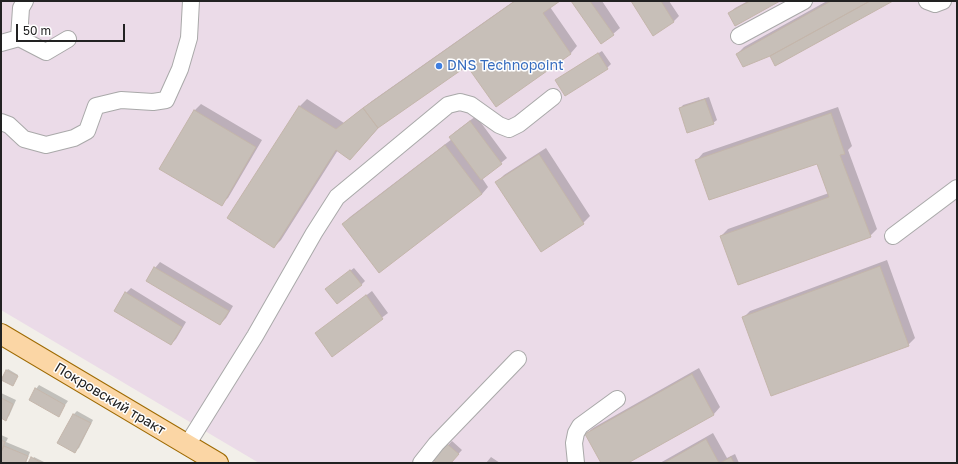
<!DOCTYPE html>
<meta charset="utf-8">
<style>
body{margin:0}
#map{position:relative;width:958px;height:464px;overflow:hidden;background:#f2efe9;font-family:"Golos Text",sans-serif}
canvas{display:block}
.frame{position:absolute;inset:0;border:2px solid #222;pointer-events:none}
.scale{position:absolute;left:16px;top:24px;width:109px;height:18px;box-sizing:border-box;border:2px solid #222;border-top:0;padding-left:5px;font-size:12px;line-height:14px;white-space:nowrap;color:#222;-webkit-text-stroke:3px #fff;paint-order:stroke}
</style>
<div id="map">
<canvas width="958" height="464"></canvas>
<div class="frame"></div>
<div class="scale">50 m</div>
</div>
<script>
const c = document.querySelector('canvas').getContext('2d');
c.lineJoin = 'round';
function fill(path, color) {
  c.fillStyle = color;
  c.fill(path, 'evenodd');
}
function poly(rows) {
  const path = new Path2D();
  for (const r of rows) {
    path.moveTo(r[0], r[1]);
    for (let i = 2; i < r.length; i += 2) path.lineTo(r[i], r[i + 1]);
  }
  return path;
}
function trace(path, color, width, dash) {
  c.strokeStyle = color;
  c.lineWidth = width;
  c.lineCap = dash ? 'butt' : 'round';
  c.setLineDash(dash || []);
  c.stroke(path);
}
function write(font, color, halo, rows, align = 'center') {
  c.font = font + ' "Golos Text",sans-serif';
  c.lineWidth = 3;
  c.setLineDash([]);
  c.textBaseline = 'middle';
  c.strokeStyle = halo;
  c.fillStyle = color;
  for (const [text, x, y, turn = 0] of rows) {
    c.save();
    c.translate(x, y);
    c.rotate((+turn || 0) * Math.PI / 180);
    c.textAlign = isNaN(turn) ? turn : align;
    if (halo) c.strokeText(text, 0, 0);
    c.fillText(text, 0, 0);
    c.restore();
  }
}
const industrial = poly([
 [1,1,957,1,957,463,259,463,1,310]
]);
const shadow = poly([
 [514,1,558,1,550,7,577,46,571,53,496,105,468,64,380,126,357,152,338,150,281,240,274,247,229,218,300,106,307,99,344,123,372,101],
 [572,1,602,1,620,28,613,34],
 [632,1,669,1,679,16,674,21,653,34],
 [748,1,778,1,729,13,735,8],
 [827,1,891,1,770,55,737,54,744,47],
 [602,51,611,64,607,68,560,77],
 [709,97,717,120,713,123,680,109,683,105],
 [201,104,262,140,228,198,221,204,194,111],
 [838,107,852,146,848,150,877,229,870,236,721,236,728,229,829,193,817,162,697,160,703,153],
 [476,116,507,158,482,178,488,187,482,194,343,224,350,217,452,139,450,137,455,132],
 [546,148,590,216,583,223,497,182,504,175],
 [887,260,915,338,908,345,743,318,750,311],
 [160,262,233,306,226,318,220,324,155,268],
 [354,268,365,281,361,285,330,286],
 [131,288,186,322,176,339,171,344,126,293],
 [372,291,388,313,332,355,316,333],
 [699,368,720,407,714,414,626,463,602,463,586,434,593,428],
 [8,369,18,375,14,383,7,370],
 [39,385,68,401,58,415,36,389],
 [1,393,16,400,9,416,5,419,1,417],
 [77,411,93,420,79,448,75,451,59,443,74,414],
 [713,433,727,458,735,454,739,463,660,463],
 [1,435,8,438,6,442,30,452,26,463,1,463],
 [452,441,462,450,450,463,439,463,435,459],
 [34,457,44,462,43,463,30,463],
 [491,457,500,463,486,463]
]);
const building = poly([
 [515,1,560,1,543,13,571,54,496,107,467,66,378,128,363,108,515,1],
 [571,1,590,1,614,35,601,44,571,1],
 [631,1,661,1,674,22,653,36,631,1],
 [750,1,780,1,735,26,728,13,750,1],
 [831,1,870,1,770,56,743,67,736,54,831,1],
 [870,1,893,1,775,66,770,56,870,1],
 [598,53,608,69,565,96,555,80,598,53],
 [705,99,714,124,687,133,679,108,705,99],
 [299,106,336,129,363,108,378,128,350,160,336,150,274,248,227,218,299,106],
 [194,110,256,147,222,206,159,169,194,110],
 [831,113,845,154,840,155,871,237,738,285,720,236,829,197,817,164,709,200,695,160,831,113],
 [470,121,502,164,481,180,449,137,470,121],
 [445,145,482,194,379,273,342,224,445,145],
 [539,154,584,224,541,252,495,182,539,154],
 [880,266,909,346,771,396,742,317,880,266],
 [154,267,229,311,220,325,146,281,154,267],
 [350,270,362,285,337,304,325,289,350,270],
 [125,292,182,327,171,345,114,311,125,292],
 [366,295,383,319,332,357,315,333,366,295],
 [6,370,18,376,13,386,1,380,6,370],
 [692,374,714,415,628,463,601,463,585,434,692,374],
 [35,388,65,405,59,417,29,400,35,388],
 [1,398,13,404,6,421,1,418,1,398],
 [73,414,91,423,75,453,57,443,73,414],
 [706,439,719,463,664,463,706,439],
 [1,440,5,442,1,452,1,440],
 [447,444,459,454,451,463,437,463,433,460,447,444],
 [4,446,28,456,25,463,1,463,1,452,4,446],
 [31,457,42,463,28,463,31,457],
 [731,457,734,463,720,463,731,457]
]);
const minor = poly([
 [25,1,21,8,19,38,46,52,68,39],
 [927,1,935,4,943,1],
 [739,36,804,1],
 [1,43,19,38],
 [1,122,9,125,24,139,46,145,74,138,87,131,96,106,121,100,153,102,166,100,180,69,189,38,191,1],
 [893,236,957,188],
 [187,445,255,336,314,233,337,197,448,105,460,102,471,105,499,125,509,129,519,124,553,97],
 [421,463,436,444,518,359],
 [576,463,574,443,576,433,580,426,617,399]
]);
const major = poly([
 [1,334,218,463]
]);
const markers = [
 [439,66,4,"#3f7fe0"]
];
const shopNames = [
 ["DNS Technopoint",447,66]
];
const streetNames = [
 ["Покровский тракт",110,399,31]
];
fill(industrial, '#ebdbe8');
fill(shadow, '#0003');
fill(building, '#c7bfb8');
trace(building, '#c4b6ab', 1);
trace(minor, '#a9a9a9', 18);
trace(major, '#9e6a02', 22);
trace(minor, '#fff', 16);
trace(major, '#fbd6a5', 20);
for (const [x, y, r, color] of markers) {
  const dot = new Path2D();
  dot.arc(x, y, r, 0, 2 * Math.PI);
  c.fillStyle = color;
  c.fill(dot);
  trace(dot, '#fff', 1.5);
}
write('14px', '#366cbe', '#fff', shopNames, 'left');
write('14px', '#222', '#fff', streetNames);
</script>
